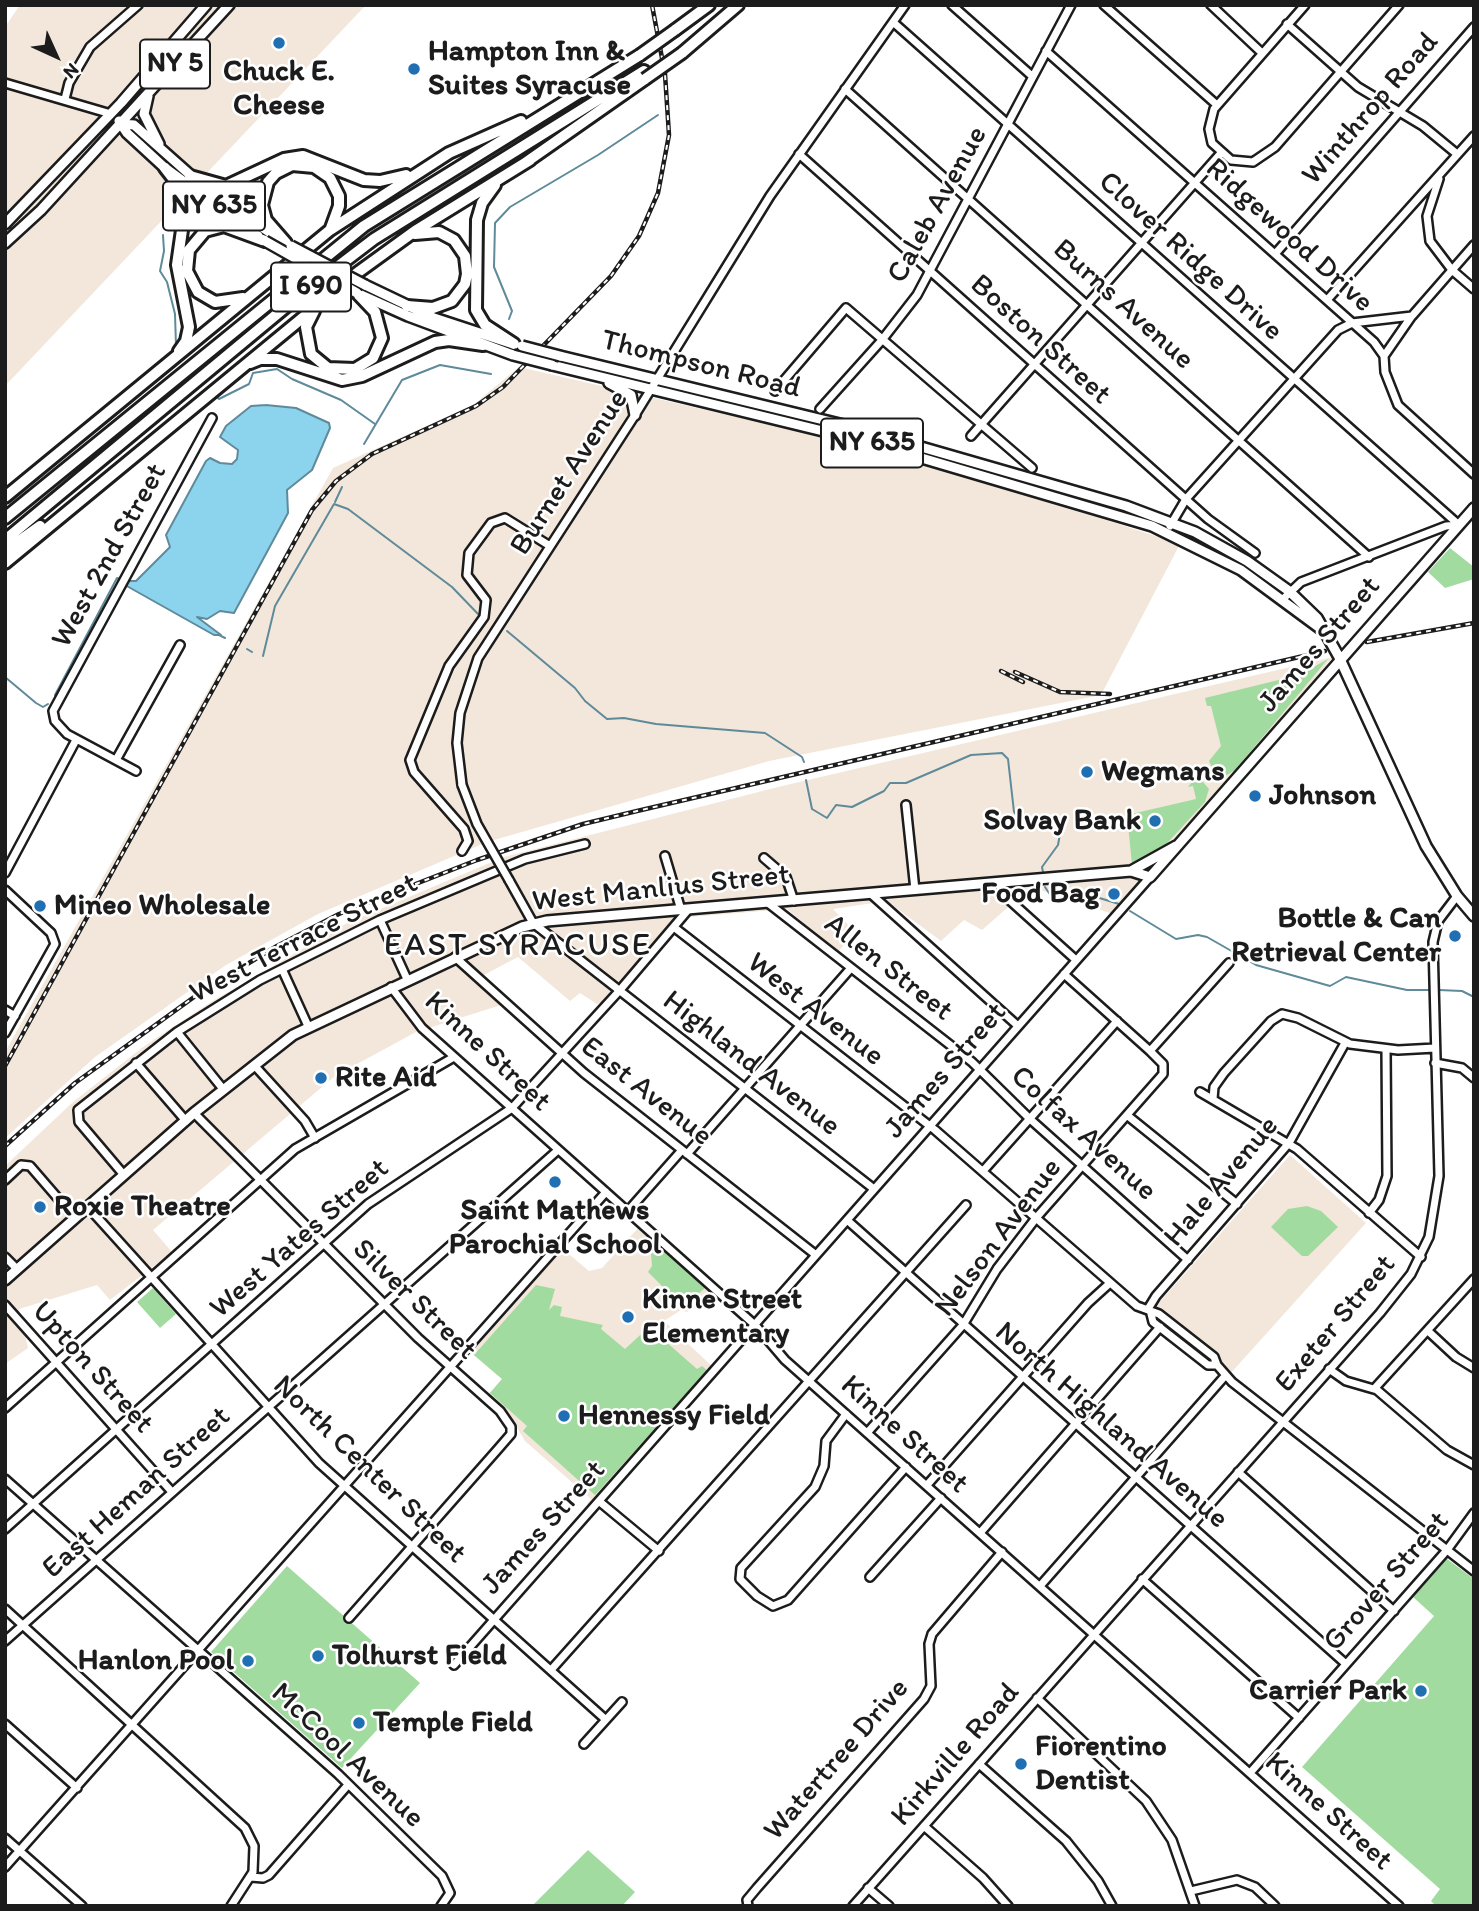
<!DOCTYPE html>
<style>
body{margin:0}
#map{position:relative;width:1479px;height:1911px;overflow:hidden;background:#fff;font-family:Itim,sans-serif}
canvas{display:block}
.frame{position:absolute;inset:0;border:7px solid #1c1c1c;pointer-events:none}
.north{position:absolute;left:21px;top:21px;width:70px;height:70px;-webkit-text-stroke:5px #fff;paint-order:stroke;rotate:135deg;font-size:19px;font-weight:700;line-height:28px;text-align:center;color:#1c1c1c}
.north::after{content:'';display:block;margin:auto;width:24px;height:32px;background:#1c1c1c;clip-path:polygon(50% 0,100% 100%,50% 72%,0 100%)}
</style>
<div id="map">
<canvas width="1479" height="1911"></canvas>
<div class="frame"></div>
<div class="north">N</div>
</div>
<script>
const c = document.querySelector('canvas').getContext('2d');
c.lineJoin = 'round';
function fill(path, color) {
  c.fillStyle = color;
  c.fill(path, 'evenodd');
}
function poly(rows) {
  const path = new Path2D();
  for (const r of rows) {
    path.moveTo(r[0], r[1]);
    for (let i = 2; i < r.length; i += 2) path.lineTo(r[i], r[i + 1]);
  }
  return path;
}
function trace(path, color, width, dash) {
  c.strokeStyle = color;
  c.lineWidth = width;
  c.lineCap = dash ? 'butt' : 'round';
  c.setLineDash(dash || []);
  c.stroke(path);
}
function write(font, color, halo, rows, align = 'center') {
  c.font = font + ' Itim,sans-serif';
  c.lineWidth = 5;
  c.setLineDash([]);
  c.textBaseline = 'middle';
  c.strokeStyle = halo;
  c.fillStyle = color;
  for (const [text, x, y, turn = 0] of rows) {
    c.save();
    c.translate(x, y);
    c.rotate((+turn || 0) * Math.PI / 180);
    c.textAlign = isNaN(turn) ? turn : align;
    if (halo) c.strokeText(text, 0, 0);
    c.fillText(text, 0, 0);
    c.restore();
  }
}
const built = poly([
 [20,5,366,5,5,386,5,27],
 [519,367,819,436,1054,503,1180,544,1101,695,769,761,487,842,318,914,226,965,95,1057,5,1138,5,1052,333,468,473,405],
 [1333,657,1116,915,1031,887,982,930,964,920,941,941,887,901,833,909,855,932,838,952,787,909,689,917,616,1002,597,1004,580,993,570,1001,518,957,482,976,501,1005,416,1032,335,1076,153,1230,172,1252,110,1300,97,1285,19,1309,28,1348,5,1364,5,1166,73,1102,143,1047,211,1002,347,923,504,857,778,787],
 [1290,1155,1366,1223,1230,1374,1155,1316,1156,1306],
 [640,1226,714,1292,687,1312,681,1310,664,1321,716,1370,589,1507,587,1504,591,1499,525,1441,510,1416,487,1396,502,1379,471,1353,563,1249,589,1271,602,1268]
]);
const green = poly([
 [1450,548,1474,567,1474,579,1445,588,1428,572],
 [1328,659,1235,770,1224,777,1213,770,1209,761,1221,746,1211,706,1207,706,1205,698,1299,675],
 [1192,782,1203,782,1209,789,1205,802,1159,852,1132,864,1127,815,1196,799,1193,786,1188,787],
 [1307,1206,1321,1211,1338,1227,1308,1256,1302,1256,1271,1227,1288,1209],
 [656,1248,661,1248,705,1288,697,1295,671,1295,648,1272,652,1266,651,1254],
 [536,1285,555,1289,549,1310,554,1305,562,1307,560,1316,603,1325,601,1329,625,1349,649,1327,697,1369,702,1366,710,1373,709,1375,705,1373,595,1495,523,1431,527,1426,490,1393,502,1379,474,1355],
 [153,1288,176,1314,160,1328,137,1302],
 [1447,1559,1474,1579,1474,1906,1436,1906,1431,1901,1440,1889,1302,1767,1434,1616,1413,1597],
 [287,1566,420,1683,342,1768,211,1652],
 [588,1850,635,1892,622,1906,532,1906]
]);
const water = poly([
 [266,405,296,408,329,423,330,428,312,470,287,490,288,513,234,613,220,611,207,619,197,617,221,635,214,635,125,585,127,581,136,581,170,547,166,535,206,461,210,458,220,463,232,464,237,459,238,450,220,437,226,426,251,406,266,405]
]);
const stream = poly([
 [163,235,164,251,160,271,167,282,175,314,176,346],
 [509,319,512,311,494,267,495,223,510,207,598,155,658,115],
 [217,397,219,399,249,384,253,373,277,369,292,379,341,400,375,424],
 [364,444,402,380,440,365,491,374],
 [335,502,342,487],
 [507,631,575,688,585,701,607,719,624,718,656,724,765,733,802,757,804,762],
 [219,635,225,638],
 [247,649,252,652],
 [263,656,275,606,334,504,348,509,452,587,479,615],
 [5,677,36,703,43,707,48,704],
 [55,695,117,578,120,579],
 [806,780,812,809,827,818,836,805,852,807,884,791,890,783,906,783,971,755,1002,753,1008,759,1014,812,1021,821,1055,826,1060,834,1058,845,1042,867,1043,872],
 [1045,887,1051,896,1080,892,1119,904],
 [1130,911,1176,939,1198,935,1207,937,1256,965,1330,986,1346,977,1407,990,1429,990],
 [1439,990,1462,991,1474,997]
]);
const minor = poly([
 [952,5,1032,76],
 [1104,5,1217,105],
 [1211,5,1262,53],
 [1305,5,1214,109,1209,129,1212,143,1231,160,1253,162,1275,147,1399,5],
 [893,22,1459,525],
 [1287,24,1358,87,1423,126,1457,154],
 [1046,51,1374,342,1384,356,1385,372,1398,405,1474,474],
 [5,83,111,114],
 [845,89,1369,557],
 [65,99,69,83,90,47,138,5],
 [799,154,1208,519,1255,553],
 [1439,179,1427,216,1430,241,1452,270,1474,289],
 [1275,254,1474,27],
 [1327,300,1474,136],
 [1384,356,1411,317],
 [775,391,846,308,1032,468],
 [820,409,882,340,917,295,1071,5],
 [971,436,1221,153],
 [1170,526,1186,499,1338,330,1352,323,1412,316,1474,245],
 [1282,600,1301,582,1446,526,1459,525],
 [116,760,180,645],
 [136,771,67,734,55,721,53,711,212,418],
 [462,785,457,743,460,713,478,658,635,415,770,196,905,5],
 [906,805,915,890],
 [462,851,468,841,464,829,414,772,410,760,449,666,484,617,486,600,467,575,469,553,491,523,505,518,550,546],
 [665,856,681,910],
 [764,858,786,877,794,901],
 [5,873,76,740],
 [509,880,533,923,874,1189],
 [998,882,1006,897,1076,960],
 [5,890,51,933,55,944,5,1033],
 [871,894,1018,1026],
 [768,903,972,1062,1030,1119,1188,1260],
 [380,920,407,979],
 [675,928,935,1130,1137,1306,1159,1314,1214,1357,1217,1365,1232,1382,1474,1571],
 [455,957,584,1073,816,1255],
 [282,969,308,1026],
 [391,987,422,1028,756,1326,785,1360,1399,1906],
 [5,1010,15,1016],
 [177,1032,223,1089],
 [1150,1051,1229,963],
 [136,1063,186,1121],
 [1435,1063,1462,1068,1474,1078],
 [254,1065,305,1121,315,1138],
 [1200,1092,1297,1149,1421,1257],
 [1213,1099,1214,1087,1224,1073,1271,1021,1282,1014,1298,1018,1350,1044,1398,1050,1435,1048],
 [194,1113,418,1338,500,1411,511,1427,511,1434,498,1449,349,1618],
 [1128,1116,1237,1204],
 [687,1154,851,968],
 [983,1171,1117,1021],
 [124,1175,79,1122,78,1110,177,1032,260,980,380,920,525,859,585,844],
 [5,1180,21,1165,30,1166,75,1218],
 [88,1207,319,1463,605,1719],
 [628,1211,682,1150],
 [1369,1213,1379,1200,1387,1176,1386,1049],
 [847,1220,1346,1664],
 [5,1257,17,1269],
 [5,1305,172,1492],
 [1148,1309,1156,1296,1289,1143,1345,1043],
 [1151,1314,1153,1322,1208,1365,1217,1365],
 [1428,1331,1456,1357,1474,1368],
 [1329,1369,1346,1381,1377,1390,1447,1450,1474,1465],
 [1374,1389,1474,1279],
 [5,1408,295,1149,454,1057],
 [846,1414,826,1441,824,1466,815,1487,741,1568,740,1579,757,1596,773,1606,788,1600,906,1467],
 [867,1433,963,1325,997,1269,1036,1218,1163,1074,1163,1064,1150,1051,1064,974],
 [1238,1472,1394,1611],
 [5,1479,338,1774,442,1876,450,1893,441,1906],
 [927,1485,1088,1303,1110,1283],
 [600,1502,659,1551],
 [5,1529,368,1204,512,1108,620,990,688,910],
 [980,1533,1160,1327],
 [870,1577,941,1498],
 [1142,1579,1299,1718],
 [1040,1586,1225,1376],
 [5,1609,245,1828,254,1846,253,1872,231,1906],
 [5,1641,558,1150],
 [454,1665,1150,877],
 [551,1670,966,1205],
 [1037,1698,1146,1801,1172,1840,1195,1906],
 [5,1724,77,1788],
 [584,1744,622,1702],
 [979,1764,1066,1841,1098,1881,1112,1906],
 [1250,1773,1447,1550,1474,1513],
 [924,1826,983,1878,1008,1906],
 [5,1838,82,1906],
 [5,1867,606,1192],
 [251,1877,263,1878,269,1875,347,1786],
 [868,1888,889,1906],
 [1191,1891,1237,1880,1255,1887,1275,1906],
 [748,1906,747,1900,757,1888,924,1699,931,1686,929,1644,932,1634,1002,1552],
 [853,1906,1380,1313,1411,1274,1429,1237,1439,1176,1433,942,1438,921,1457,896]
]);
const major = poly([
 [148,96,144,114,159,144],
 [119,121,127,133,165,168,258,236],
 [123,124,134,125,206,189,281,240],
 [5,224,121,103,206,5],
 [5,243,41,210,229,5],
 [365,285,434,318,510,343],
 [359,294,408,316,513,355],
 [560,356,848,426,1126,506,1195,532,1247,561,1289,591,1317,618,1339,657,1426,846,1457,896,1474,916],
 [552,365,864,441,1152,526,1241,570,1321,629],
 [609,383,631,395,635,415],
 [1131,871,1150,877,1474,508],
 [5,1280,194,1113,293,1035,522,927,547,921,1131,871,1176,846]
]);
const highway = poly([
 [675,30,709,5],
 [682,53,738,5],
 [525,163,645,79],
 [165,168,182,190,186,202,177,265,189,327,186,341,179,351],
 [190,176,226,186,284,159,303,156,364,180,380,181,406,175],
 [495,185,482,203,477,220,476,310,485,325,514,344],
 [286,243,266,220,262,205,268,182,276,173,292,165,314,167,330,178,339,196,339,206,331,228],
 [243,298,215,302,198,292,187,271,189,250,205,231,224,226,265,241],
 [407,306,433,308,452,301,465,284,467,274,465,256,454,240,439,232,415,234],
 [314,311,306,327,311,354,328,368,355,369,373,358,382,338,375,312,357,293],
 [250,363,260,359,277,359,342,380,362,376,435,342,449,340,483,345],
 [5,497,330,230,449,153,521,121],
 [5,518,364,226,640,55],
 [5,540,294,300,374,239,644,71],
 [5,551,40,526],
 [5,563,357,273,415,231,530,160]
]);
const rail = poly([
 [1367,642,1474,623],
 [1001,671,1023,682],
 [1015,672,1060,692,1110,694],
 [5,1066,312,510,336,481,372,454,476,406,503,387,611,276,639,236,658,193,669,135,665,74,652,5],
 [5,1146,75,1083,201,992,277,946,339,914,477,860,583,824,637,811,1325,651]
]);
const minorBridge = poly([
 [462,785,477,824,509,880]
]);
const majorBridge = poly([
 [265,241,357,293],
 [291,246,365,285],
 [522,346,560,356],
 [513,355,552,365]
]);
const highwayBridge = poly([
 [640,55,675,30],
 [645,79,682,53]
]);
const markers = [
 [279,43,7,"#1f6fb2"],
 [414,69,7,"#1f6fb2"],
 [1087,772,7,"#1f6fb2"],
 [1255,796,7,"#1f6fb2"],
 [1155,821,7,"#1f6fb2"],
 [1114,894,7,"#1f6fb2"],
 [40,906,7,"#1f6fb2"],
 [1455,936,7,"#1f6fb2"],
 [321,1078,7,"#1f6fb2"],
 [555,1182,7,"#1f6fb2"],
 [40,1207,7,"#1f6fb2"],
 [628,1317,7,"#1f6fb2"],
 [564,1416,7,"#1f6fb2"],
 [318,1656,7,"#1f6fb2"],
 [248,1661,7,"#1f6fb2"],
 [1421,1691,7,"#1f6fb2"],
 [359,1723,7,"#1f6fb2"],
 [1021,1764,7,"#1f6fb2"]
];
const shields = [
 [175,64,70],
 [214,206,102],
 [311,287,80],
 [872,443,102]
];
const shieldNames = [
 ["NY 5",175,64],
 ["NY 635",214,206],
 ["I 690",311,287],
 ["NY 635",872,443]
];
const poiNames = [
 ["Hampton Inn &",428,52],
 ["Suites Syracuse",428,86],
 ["Chuck E.",279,72,"center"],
 ["Cheese",279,106,"center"],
 ["Wegmans",1101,772],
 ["Johnson",1269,796],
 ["Solvay Bank",1141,821,"right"],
 ["Food Bag",1100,894,"right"],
 ["Mineo Wholesale",54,906],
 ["Bottle & Can",1441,919,"right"],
 ["Retrieval Center",1441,953,"right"],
 ["Rite Aid",335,1078],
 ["Roxie Theatre",54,1207],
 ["Saint Mathews",555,1211,"center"],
 ["Parochial School",555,1245,"center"],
 ["Kinne Street",642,1300],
 ["Elementary",642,1334],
 ["Hennessy Field",578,1416],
 ["Tolhurst Field",332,1656],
 ["Hanlon Pool",234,1661,"right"],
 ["Carrier Park",1407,1691,"right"],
 ["Temple Field",373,1723],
 ["Fiorentino",1035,1747],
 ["Dentist",1035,1781]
];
const streetNames = [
 ["Winthrop Road",1371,109,-49],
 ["Caleb Avenue",938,205,-61],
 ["Ridgewood Drive",1289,236,42],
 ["Clover Ridge Drive",1190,257,42],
 ["Burns Avenue",1123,305,42],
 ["Boston Street",1040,340,42],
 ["Thompson Road",701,365,14],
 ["Burnet Avenue",570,473,-57],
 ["West 2nd Street",110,556,-61],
 ["James Street",1320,645,-49],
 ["West Manlius Street",661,889,-6],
 ["West Terrace Street",304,939,-27],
 ["Allen Street",888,968,38],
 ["West Avenue",815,1010,38],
 ["Kinne Street",487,1052,43],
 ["Highland Avenue",751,1064,38],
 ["James Street",946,1071,-49],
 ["East Avenue",646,1092,38],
 ["Colfax Avenue",1083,1134,42],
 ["Hale Avenue",1222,1182,-50],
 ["Nelson Avenue",999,1238,-53],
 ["West Yates Street",300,1239,-41],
 ["Silver Street",414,1300,44],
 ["Exeter Street",1336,1324,-50],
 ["Upton Street",92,1368,48],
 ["North Highland Avenue",1111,1426,41],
 ["Kinne Street",904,1435,42],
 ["North Center Street",369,1470,44],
 ["East Heman Street",137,1493,-42],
 ["James Street",544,1528,-48],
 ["Grover Street",1387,1582,-49],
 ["Kirkville Road",956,1755,-49],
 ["McCool Avenue",347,1756,43],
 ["Watertree Drive",837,1760,-49],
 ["Kinne Street",1328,1812,42]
];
const quarterNames = [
 ["EAST SYRACUSE",518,947]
];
fill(built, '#f2e7da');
fill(green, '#a2dba0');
fill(water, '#8cd4ee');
trace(water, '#5f8a9a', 2);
trace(stream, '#5f8a9a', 2);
trace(minor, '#1c1c1c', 12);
trace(major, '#1c1c1c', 14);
trace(highway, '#1c1c1c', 16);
trace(minor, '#fff', 7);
trace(major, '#fff', 9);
trace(highway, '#fff', 10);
trace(rail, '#1c1c1c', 4.5);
trace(rail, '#fff', 2, [5]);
trace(minorBridge, '#1c1c1c', 12, []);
trace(majorBridge, '#1c1c1c', 14, []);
trace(highwayBridge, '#1c1c1c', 16, []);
trace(minorBridge, '#fff', 7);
trace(majorBridge, '#fff', 9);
trace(highwayBridge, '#fff', 10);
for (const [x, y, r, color] of markers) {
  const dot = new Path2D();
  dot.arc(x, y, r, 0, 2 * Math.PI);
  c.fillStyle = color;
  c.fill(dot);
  trace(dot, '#fff', 2.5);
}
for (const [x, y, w] of shields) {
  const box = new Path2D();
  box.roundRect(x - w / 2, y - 24.5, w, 49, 5);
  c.fillStyle = '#fff';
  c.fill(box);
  trace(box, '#1c1c1c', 2);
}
write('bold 28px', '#1c1c1c', null, shieldNames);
write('bold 30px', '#1c1c1c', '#fff', poiNames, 'left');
write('30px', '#1c1c1c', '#fff', streetNames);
c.letterSpacing = '2px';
write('33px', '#1c1c1c', '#fff', quarterNames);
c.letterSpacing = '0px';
</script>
